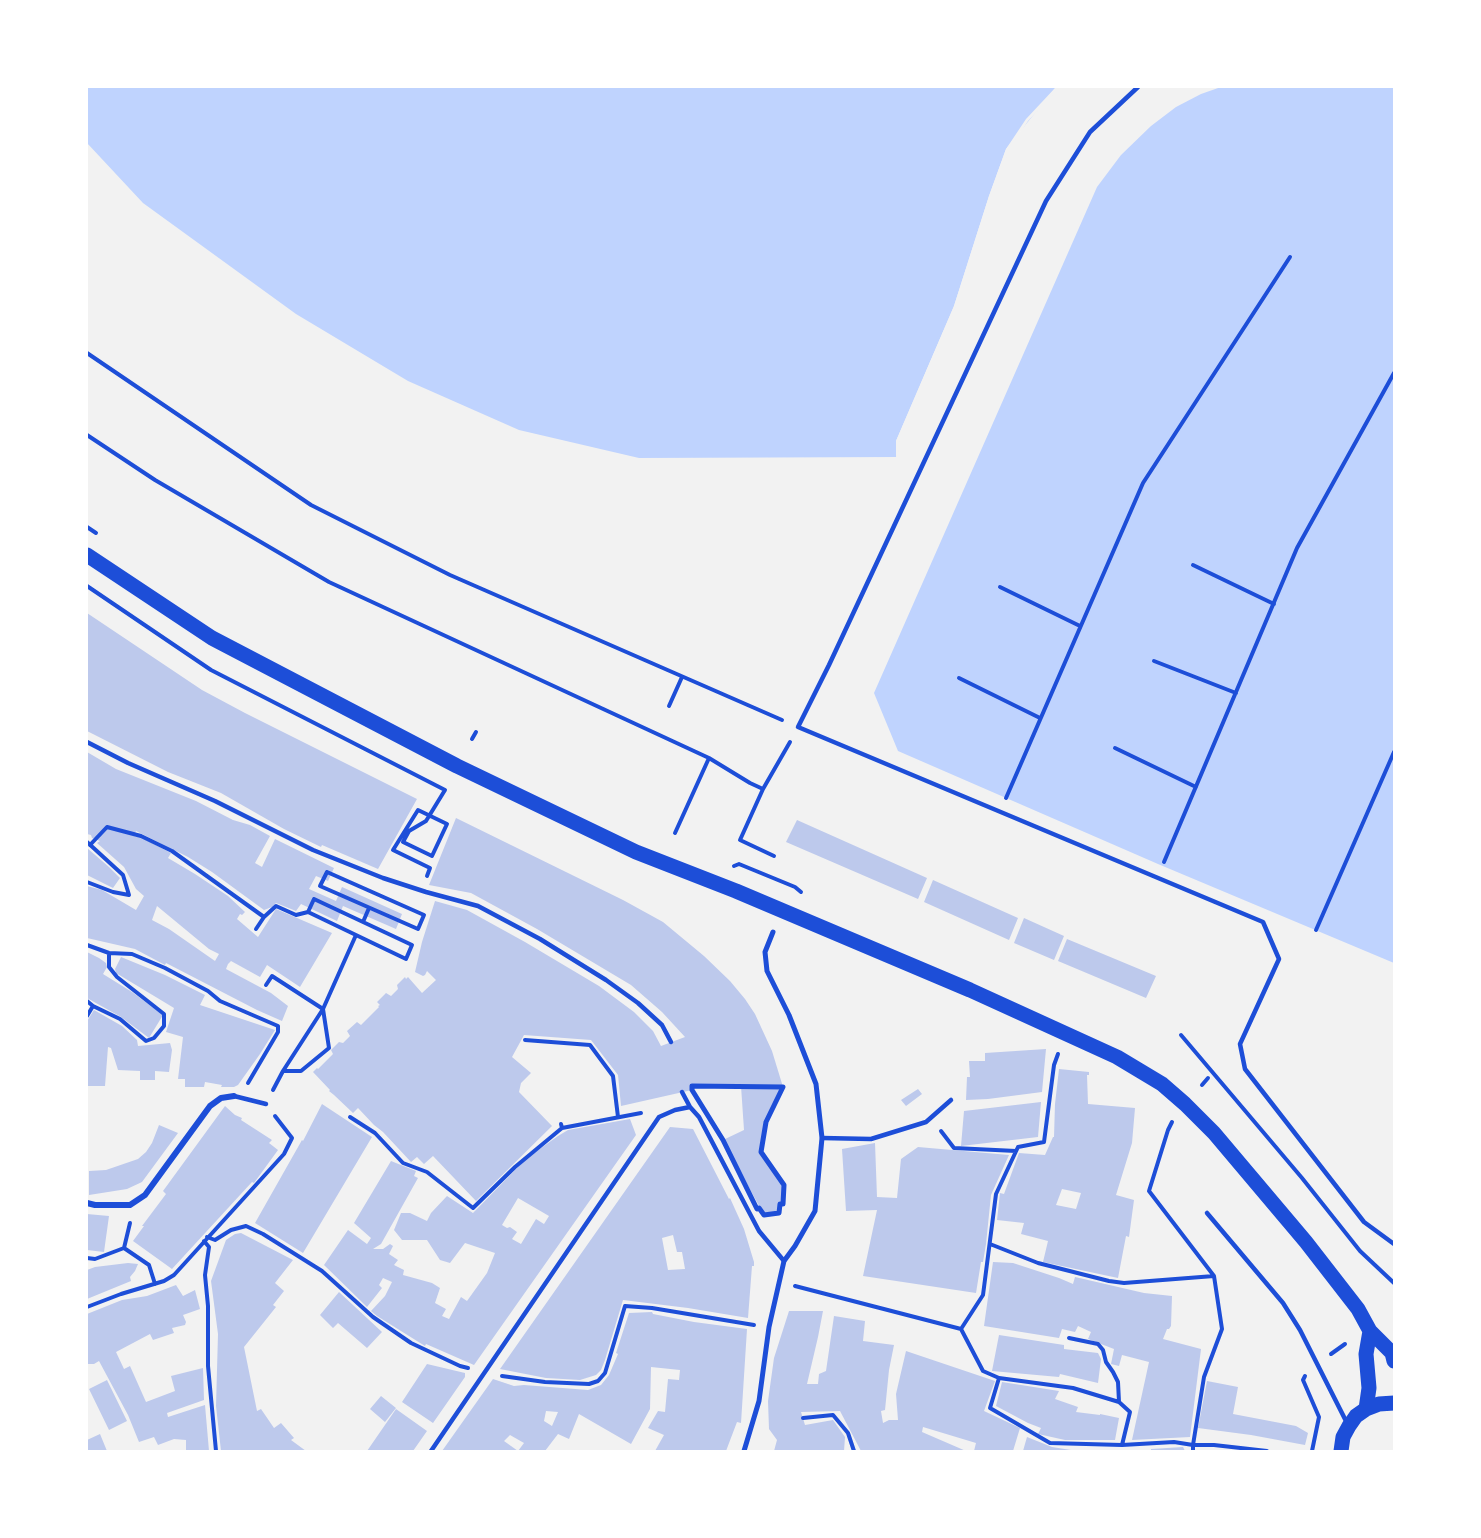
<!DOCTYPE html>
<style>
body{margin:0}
#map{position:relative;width:1481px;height:1538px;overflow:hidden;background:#f2f2f2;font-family:Arial,sans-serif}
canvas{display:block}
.frame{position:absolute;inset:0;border:88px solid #fff;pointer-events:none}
</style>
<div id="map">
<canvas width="1481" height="1538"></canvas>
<div class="frame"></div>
</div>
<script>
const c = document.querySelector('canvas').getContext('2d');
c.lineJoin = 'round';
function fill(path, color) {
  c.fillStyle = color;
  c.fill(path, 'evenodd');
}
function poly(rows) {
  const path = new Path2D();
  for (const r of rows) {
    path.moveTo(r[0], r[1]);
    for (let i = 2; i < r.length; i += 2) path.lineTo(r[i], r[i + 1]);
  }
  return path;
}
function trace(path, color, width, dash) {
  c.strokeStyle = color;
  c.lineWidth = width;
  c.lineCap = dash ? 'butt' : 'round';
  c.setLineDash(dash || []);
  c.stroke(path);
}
const water = poly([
 [87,87,1056,87,1006,149,989,196,954,306,896,441,896,457,639,458,519,430,408,381,296,314,143,203,87,143],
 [1221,87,1394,87,1394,963,1158,864,898,751,874,693,1097,187,1121,155,1151,126,1176,107,1201,94]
]);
const pier = poly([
 [1056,87,1059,87,1058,89,1028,121,1009,150,992,197,956,307,899,442,899,450,896,457,896,441,954,306,989,196,1006,149,1026,119]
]);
const building = poly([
 [87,613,202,690,245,713,417,799,378,869,322,845,321,847,284,829,221,793,168,772,87,731],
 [87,752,116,769,196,801,233,820,250,825,270,836,255,863,262,867,275,839,334,868,328,881,316,876,309,889,336,901,342,887,402,914,396,929,343,906,337,921,301,904,296,911,276,903,272,907,264,910,212,872,188,857,136,831,134,836,142,838,171,853,168,858,195,874,228,896,245,912,242,915,240,914,237,919,258,937,276,909,332,933,300,987,267,965,260,977,231,961,228,964,226,969,271,993,288,1006,282,1021,257,1010,166,963,165,965,135,949,87,938,87,886,102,890,136,910,144,896,136,889,124,867,97,843,100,841,92,838,91,835,87,834],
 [157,906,209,949,219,954,215,961,169,929,152,920],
 [456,818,623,900,663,922,704,956,730,981,745,999,755,1014,772,1051,783,1087,766,1122,761,1152,784,1185,779,1213,764,1215,723,1140,744,1130,741,1086,692,1086,692,1090,621,1106,618,1075,591,1040,524,1035,512,1057,531,1073,521,1083,519,1092,552,1126,476,1201,433,1156,424,1164,417,1157,411,1162,383,1132,374,1125,358,1108,353,1113,334,1095,329,1091,330,1090,313,1072,317,1068,318,1069,333,1054,331,1050,339,1042,343,1043,350,1036,347,1031,357,1022,361,1025,379,1007,378,1006,380,1005,377,1002,386,993,391,996,398,989,397,985,405,977,406,979,408,977,422,993,436,980,427,971,425,975,423,976,415,972,422,942,435,901,467,910,525,942,599,986,634,1012,653,1031,661,1046,685,1037,662,1012,631,985,537,929,471,893,429,885],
 [797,820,927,878,918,899,786,842],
 [87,848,109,867,120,878,113,888,87,875],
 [933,880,1018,918,1009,940,924,902],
 [1024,918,1064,936,1054,960,1014,943],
 [1067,939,1156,976,1146,998,1058,961],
 [87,952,99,958,106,963,107,967,103,974,132,992,163,1015,149,1038,121,1017,87,998],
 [121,957,165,975,205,995,200,1005,275,1030,260,1054,238,1085,234,1087,221,1087,222,1085,205,1082,204,1087,185,1087,185,1079,178,1079,183,1037,166,1032,174,1008,116,973,115,969],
 [94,1010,122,1026,137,1040,138,1046,170,1043,172,1050,169,1072,155,1071,155,1080,140,1080,140,1071,118,1070,111,1048,108,1047,105,1086,87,1086,87,1021],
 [1046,1049,1042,1092,988,1099,966,1100,967,1077,970,1077,969,1061,985,1061,985,1053],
 [1059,1069,1089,1072,1089,1075,1087,1075,1088,1104,1135,1108,1132,1143,1116,1195,1134,1200,1129,1237,1126,1236,1118,1278,1043,1262,1048,1241,1021,1234,1024,1223,997,1220,1000,1193,1004,1194,1019,1153,1045,1155,1053,1137,1054,1137,1055,1104],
 [1062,1189,1081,1193,1076,1209,1056,1205],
 [918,1089,922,1094,906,1106,901,1100],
 [1041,1102,1038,1137,961,1146,964,1111],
 [322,1104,372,1137,303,1253,255,1223,302,1140,303,1141],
 [225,1106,235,1115,242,1118,241,1120,272,1140,269,1143,278,1150,254,1183,252,1182,172,1269,133,1241,144,1226,142,1226,166,1194,163,1191],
 [630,1119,636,1135,474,1365,426,1344,425,1346,377,1316,371,1311,385,1296,392,1282,383,1278,379,1285,382,1288,367,1307,324,1265,348,1230,367,1244,371,1238,354,1223,391,1161,416,1171,414,1176,418,1178,381,1244,373,1249,383,1249,390,1244,393,1246,389,1254,398,1260,394,1265,404,1270,403,1275,432,1283,440,1288,435,1303,446,1309,442,1316,449,1319,461,1297,467,1301,487,1273,495,1253,465,1243,450,1263,440,1260,427,1240,402,1240,394,1230,401,1213,410,1213,427,1221,431,1213,447,1196,473,1213,527,1158,558,1136,568,1130],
 [518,1198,549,1216,544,1224,536,1219,521,1244,512,1239,517,1232,510,1227,507,1228,502,1225],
 [159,1125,178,1133,142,1182,127,1189,89,1195,89,1171,106,1170,138,1159,146,1152,152,1143],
 [670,1127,693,1129,729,1199,730,1198,744,1229,754,1262,754,1266,752,1266,748,1318,688,1308,623,1300,605,1360,601,1370,596,1375,580,1380,546,1378,500,1369],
 [673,1235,677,1252,682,1252,685,1269,668,1270,662,1238],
 [875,1143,877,1197,897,1198,901,1159,918,1147,1009,1155,991,1195,986,1244,983,1262,981,1262,976,1293,863,1276,877,1210,846,1211,842,1149],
 [87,1214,109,1216,104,1252,87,1250],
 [241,1233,293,1260,275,1283,284,1291,273,1305,276,1307,244,1347,257,1411,261,1409,274,1428,281,1423,294,1438,291,1440,306,1451,221,1451,216,1406,218,1334,211,1281,226,1240,235,1234],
 [993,1262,1013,1263,1059,1278,1073,1284,1075,1277,1144,1293,1172,1296,1171,1326,1169,1329,1167,1329,1163,1339,1201,1349,1190,1437,1132,1440,1149,1362,1122,1355,1119,1366,1111,1364,1114,1349,1088,1339,1091,1332,1078,1326,1075,1332,1062,1329,1059,1338,984,1326],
 [128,1263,138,1264,135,1271,130,1277,131,1281,87,1299,87,1270,95,1267],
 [176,1285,183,1296,195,1290,200,1309,183,1315,186,1322,185,1325,172,1328,174,1333,153,1340,150,1334,116,1352,124,1369,130,1366,146,1402,175,1391,171,1376,203,1368,204,1400,167,1413,168,1417,205,1405,209,1451,186,1451,186,1440,174,1439,158,1445,154,1437,139,1442,128,1415,99,1361,94,1364,87,1364,87,1314,122,1300,147,1296],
 [339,1292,382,1332,367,1348,338,1323,333,1328,320,1315],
 [789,1311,823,1311,818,1337,807,1384,818,1384,819,1374,826,1371,834,1316,865,1321,863,1341,894,1345,889,1370,885,1410,881,1411,883,1423,889,1420,898,1420,896,1394,906,1351,995,1381,984,1411,1020,1428,1013,1451,974,1451,976,1443,923,1427,922,1432,966,1451,861,1451,840,1411,801,1412,805,1425,833,1420,845,1437,844,1451,774,1451,777,1440,769,1429,768,1401,774,1358],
 [652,1312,653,1314,694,1322,747,1329,741,1423,737,1422,726,1451,655,1451,664,1435,648,1428,658,1411,665,1412,668,1379,679,1380,680,1370,651,1367,650,1409,631,1444,579,1414,569,1439,558,1434,545,1451,442,1451,493,1379,514,1386,524,1385,588,1390,601,1385,609,1375,618,1354,616,1353,629,1313],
 [546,1411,558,1412,552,1426,544,1421],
 [510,1435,524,1443,518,1451,504,1441],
 [999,1335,1064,1345,1064,1349,1098,1353,1101,1359,1098,1383,1060,1374,1059,1377,992,1371],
 [427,1364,465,1373,465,1377,433,1423,402,1402],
 [107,1380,127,1421,109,1430,89,1389],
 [1207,1381,1238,1387,1233,1414,1296,1426,1308,1433,1305,1445,1251,1435,1198,1428],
 [1002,1382,1059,1391,1055,1399,1078,1407,1076,1412,1100,1415,1100,1414,1119,1418,1115,1440,1065,1440,1038,1434,1041,1428,1028,1423,996,1406],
 [381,1396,396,1408,385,1422,370,1409],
 [396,1409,427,1431,413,1451,367,1451],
 [100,1434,107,1451,87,1451,87,1440],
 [1027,1437,1052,1447,1071,1450,1071,1451,1023,1451],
 [1183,1447,1185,1451,1151,1451,1151,1449]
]);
const path = poly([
 [87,353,311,505,450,575,782,720],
 [87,435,155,480,329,582,709,758,750,783,763,789,790,742],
 [87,527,96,533],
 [1193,565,1274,604],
 [87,586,211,670,445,790],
 [1000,587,1080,626],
 [1154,661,1236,693],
 [959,678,1040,718],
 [669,706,682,677],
 [472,739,476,732],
 [1115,748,1196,787],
 [763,789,740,840,774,856],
 [1006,798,1143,483,1290,257],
 [675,833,709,758],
 [87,842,123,875,129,895,113,892,87,882],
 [90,845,107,827,141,836,172,851,264,917,276,906,296,915,308,912],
 [1164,862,1297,548,1394,373],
 [734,866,739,864,795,887,801,892],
 [327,872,424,915,418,929,320,886,327,872],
 [427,876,430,868,393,850,418,810,447,824,432,856,403,842,409,831,426,821,445,790],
 [314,899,412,945,406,959,308,912,314,899],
 [363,922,369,908],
 [256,929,264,917],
 [1316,930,1394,752],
 [87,945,109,953,132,954,165,968,208,991,220,1001,278,1026,278,1032,248,1083],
 [266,985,272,976,323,1009,329,1048,301,1071,283,1071],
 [87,1001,93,1006,120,1019,146,1041,154,1038,164,1026,164,1014,117,977,109,967,109,953],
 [87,1016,93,1006],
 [1181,1035,1302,1178,1360,1251,1394,1283],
 [525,1040,590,1045,613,1076,618,1117],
 [1202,1085,1208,1078],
 [273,1090,283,1071,323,1009,356,935],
 [350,1117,375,1133,403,1163,427,1172,473,1208,515,1167,562,1128],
 [1172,1122,1168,1130,1149,1191,1214,1276,1222,1329,1204,1377,1193,1445,1193,1451],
 [561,1124,562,1128,641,1113],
 [941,1131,954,1148,1016,1151],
 [207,1237,215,1240,231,1230,246,1226,263,1234,322,1271,373,1317,411,1343,460,1366,468,1368],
 [204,1241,209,1247,205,1275,208,1306,208,1366,216,1451],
 [990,1244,1038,1263,1109,1281,1124,1283,1214,1276],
 [124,1248,149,1265,155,1284],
 [87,1258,95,1259,124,1248,130,1223],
 [795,1286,961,1329,983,1295,996,1194,1018,1147,1044,1142,1054,1065,1058,1054],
 [87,1307,121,1294,164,1281,174,1275,284,1154,292,1138,275,1116],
 [961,1329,983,1371,999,1378,990,1408,1050,1443,1122,1445,1174,1442,1193,1445,1214,1445,1267,1451],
 [1069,1338,1098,1344,1103,1350,1106,1362,1113,1372,1118,1382,1119,1402],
 [1331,1354,1345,1344],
 [502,1376,545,1382,589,1384,598,1381,605,1373,625,1306,652,1308,754,1325],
 [1305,1376,1303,1380,1319,1417,1312,1451],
 [999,1378,1073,1388,1119,1402,1130,1412,1122,1445],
 [803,1418,833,1415,848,1433,854,1451]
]);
const service = poly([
 [1138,87,1090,132,1046,201,829,665,798,727,1263,922,1279,959,1240,1044,1245,1069,1364,1222,1394,1244],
 [87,742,128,763,215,801,313,850,383,878,426,892,478,906,540,939,606,980,638,1003,662,1025,671,1042],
 [682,1092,690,1107,699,1117,759,1231,784,1261],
 [234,1096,266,1104],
 [822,1138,871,1139,926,1122,951,1100],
 [1207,1213,1283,1303,1300,1330,1347,1423],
 [431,1451,659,1117,675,1110,690,1107]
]);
const pedestrian = poly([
 [692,1086,783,1087,766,1122,761,1152,784,1185,783,1204,780,1204,779,1213,764,1215,759,1208,757,1209,723,1140,692,1090,692,1086],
 [744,1451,759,1401,769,1327,784,1261,795,1246,815,1211,822,1138,816,1084,789,1015,767,971,765,952,773,932]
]);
const minor = poly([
 [87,1203,95,1205,130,1205,145,1195,210,1106,221,1098,234,1096]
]);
const primary = poly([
 [87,555,212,638,457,766,636,852,736,891,970,990,1117,1057,1162,1084,1185,1104,1214,1133,1306,1242,1358,1309,1370,1331,1392,1353,1394,1361],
 [1366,1409,1369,1388,1366,1354,1370,1331],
 [1341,1451,1343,1437,1349,1426,1356,1416,1366,1409,1379,1404,1394,1403]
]);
fill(water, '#bfd3fe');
fill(pier, '#f2f2f2');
fill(building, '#bdc9ec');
trace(path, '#1d4ed8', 4);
trace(service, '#1d4ed8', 4.5);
trace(pedestrian, '#1d4ed8', 5);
trace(minor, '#1d4ed8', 6);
trace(primary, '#1d4ed8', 15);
</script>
